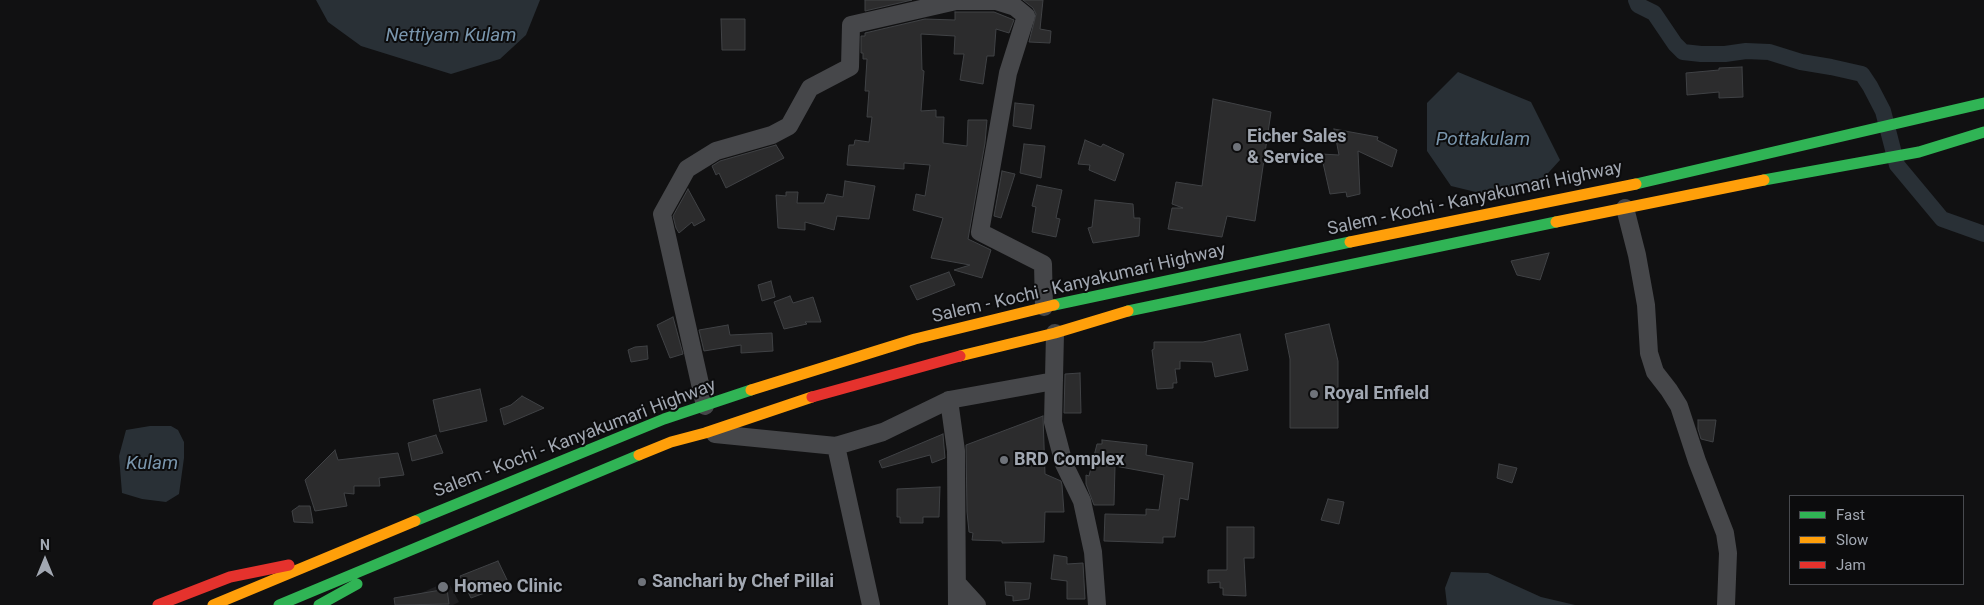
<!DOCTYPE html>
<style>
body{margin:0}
#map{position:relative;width:1984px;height:605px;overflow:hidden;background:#111112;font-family:Roboto,sans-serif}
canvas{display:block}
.legend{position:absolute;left:1789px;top:495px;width:175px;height:90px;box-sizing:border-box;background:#0c0c0d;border:1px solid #484a4f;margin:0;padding:6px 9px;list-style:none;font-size:15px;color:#a2a8b2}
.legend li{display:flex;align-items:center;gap:10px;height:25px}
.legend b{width:25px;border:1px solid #484a4f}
.north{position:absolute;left:20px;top:535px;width:50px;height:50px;-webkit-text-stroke:4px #0c0c0d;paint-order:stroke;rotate:0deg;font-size:14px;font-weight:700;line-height:20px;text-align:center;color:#a2a8b2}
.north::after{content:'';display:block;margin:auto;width:18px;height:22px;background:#a2a8b2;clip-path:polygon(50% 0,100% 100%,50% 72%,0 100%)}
</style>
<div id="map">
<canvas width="1984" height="605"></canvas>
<ul class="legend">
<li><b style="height:6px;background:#30b455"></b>Fast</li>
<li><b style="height:6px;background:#ff9f0a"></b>Slow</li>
<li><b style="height:6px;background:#e5322d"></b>Jam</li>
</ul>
<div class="north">N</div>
</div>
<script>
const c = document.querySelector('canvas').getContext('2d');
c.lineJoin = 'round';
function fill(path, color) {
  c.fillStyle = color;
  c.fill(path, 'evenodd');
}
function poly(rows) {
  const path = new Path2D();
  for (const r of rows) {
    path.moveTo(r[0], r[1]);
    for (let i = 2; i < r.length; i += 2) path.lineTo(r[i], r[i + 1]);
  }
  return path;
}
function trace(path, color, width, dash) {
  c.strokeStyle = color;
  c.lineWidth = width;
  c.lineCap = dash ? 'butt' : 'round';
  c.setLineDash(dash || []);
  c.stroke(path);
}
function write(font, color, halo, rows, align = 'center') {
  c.font = font + ' Roboto,sans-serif';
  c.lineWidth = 4;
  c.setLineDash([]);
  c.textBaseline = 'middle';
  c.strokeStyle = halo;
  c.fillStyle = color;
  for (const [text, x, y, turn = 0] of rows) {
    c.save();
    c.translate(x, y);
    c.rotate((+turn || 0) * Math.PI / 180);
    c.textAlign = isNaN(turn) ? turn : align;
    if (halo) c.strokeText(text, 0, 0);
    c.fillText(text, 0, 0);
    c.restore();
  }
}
const built = poly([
 [448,581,459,602,453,605,424,605,419,594]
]);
const water = poly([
 [316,0,540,0,526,35,500,59,451,74,361,46,328,22],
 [1458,72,1531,102,1560,160,1540,182,1488,195,1451,186,1427,151,1427,103],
 [150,426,171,426,178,430,184,442,184,458,179,494,166,502,142,499,122,493,119,456,126,430],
 [1451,572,1488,573,1541,597,1575,605,1447,605,1445,588]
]);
const canal = poly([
 [1636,0,1638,5,1654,13,1675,44,1683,52,1701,54,1725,54,1746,51,1769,52,1801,62,1831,67,1862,74,1870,86,1883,111,1897,165,1942,219,1984,234]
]);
const building = poly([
 [865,0,912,0,865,11,865,0],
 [1023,0,1043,0,1040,29,1051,31,1050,43,1029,42,1036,14,1033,8,1023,0],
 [955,12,994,12,1014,20,1009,33,996,29,994,56,987,56,983,84,960,80,964,54,954,54,955,36,921,34,922,70,924,71,921,111,936,110,936,117,944,117,943,143,967,146,968,120,987,120,985,143,968,239,991,250,982,278,954,270,970,265,931,258,943,218,913,210,916,194,925,196,930,165,904,163,904,169,847,165,849,145,854,145,855,140,869,142,872,117,867,117,869,91,865,91,867,59,863,59,863,53,861,53,861,36,865,36,865,33,925,19,955,20,955,12],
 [721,19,745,19,745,50,722,50,721,19],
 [1742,67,1743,97,1719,98,1719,92,1687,95,1686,73,1719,70,1719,68,1742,67],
 [1213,99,1271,112,1255,221,1227,216,1222,237,1168,229,1172,208,1183,208,1172,204,1176,182,1202,186,1213,99],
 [1015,103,1034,105,1031,129,1013,126,1015,103],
 [1334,129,1378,137,1377,140,1397,150,1392,167,1358,151,1360,194,1347,197,1346,192,1330,194,1321,154,1339,155,1334,129],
 [1085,140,1101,147,1103,144,1124,154,1115,181,1089,170,1090,165,1078,164,1085,140],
 [1024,144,1045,146,1041,178,1020,173,1024,144],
 [776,145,784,158,726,188,719,173,716,175,712,166,720,161,776,145],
 [1002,171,1015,174,1001,218,994,216,1002,171],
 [845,181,875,186,869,219,837,216,834,230,805,222,805,230,778,228,776,195,786,196,786,192,798,192,797,203,824,203,827,194,843,197,845,181],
 [1037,185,1062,190,1056,218,1060,219,1056,237,1032,232,1036,207,1032,206,1037,185],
 [688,189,705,220,694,226,692,222,679,233,676,228,673,216,688,189],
 [1095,200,1133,204,1134,218,1140,218,1139,236,1093,243,1088,228,1092,227,1095,200],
 [1549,253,1540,280,1517,275,1511,261,1549,253],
 [949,272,955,285,917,300,910,286,949,272],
 [771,281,775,297,762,301,758,285,771,281],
 [790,296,793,303,813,297,821,322,805,322,807,324,784,329,774,302,790,296],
 [673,317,683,354,670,358,657,325,673,317],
 [1329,324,1338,361,1338,428,1290,428,1290,359,1285,334,1329,324],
 [728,325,730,335,772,333,773,351,741,353,741,345,704,351,699,330,728,325],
 [1240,334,1248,370,1215,377,1212,362,1180,361,1180,369,1175,369,1177,383,1173,383,1173,388,1157,389,1152,350,1154,349,1154,342,1203,342,1240,334],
 [647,346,648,359,631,362,628,350,635,347,647,346],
 [1080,373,1081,413,1064,413,1065,374,1080,373],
 [480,389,487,421,440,432,433,400,480,389],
 [522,396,544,408,504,425,500,409,511,405,522,396],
 [1043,416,1045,474,1061,481,1062,485,1064,512,1045,512,1044,542,1002,543,1002,541,972,540,973,533,969,532,967,512,966,445,1043,416],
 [1698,420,1716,420,1713,442,1701,439,1698,429,1698,420],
 [943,434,945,458,932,463,930,455,882,468,879,461,943,434],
 [436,435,443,453,412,461,408,443,436,435],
 [1102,440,1147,445,1146,455,1193,463,1188,500,1180,498,1175,537,1163,537,1163,543,1104,541,1105,514,1146,515,1146,509,1159,510,1164,475,1115,466,1114,505,1094,505,1086,484,1086,475,1089,476,1097,444,1102,444,1102,440],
 [335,450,338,460,398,453,404,475,379,478,380,486,354,486,354,494,344,493,347,506,315,511,305,480,335,450],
 [1499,464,1517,468,1512,483,1497,478,1499,464],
 [940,487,939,517,923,517,923,523,900,523,900,517,897,517,897,489,940,487],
 [1328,499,1344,502,1339,524,1321,520,1328,499],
 [299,506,310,506,313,523,294,522,292,511,299,506],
 [1227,527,1254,527,1254,558,1244,558,1246,596,1223,595,1223,588,1220,588,1220,582,1208,583,1208,570,1227,570,1227,527],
 [1054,555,1067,557,1067,564,1083,563,1085,599,1067,599,1067,581,1051,579,1054,555],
 [498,561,509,584,471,598,460,576,498,561],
 [1005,582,1031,583,1029,599,1013,601,1013,596,1006,595,1005,582],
 [447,589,449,604,395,605,394,598,447,589]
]);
const street = poly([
 [1625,208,1637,255,1646,305,1649,353,1655,372,1669,390,1679,406,1697,461,1725,533,1728,553,1726,605],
 [1055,333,1053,422,1064,464,1082,501,1093,552,1097,605],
 [949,400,956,451,957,605],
 [705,406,662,214,687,169,716,151,772,135,789,126,810,88,850,67,851,25,956,1,996,1,1015,7,1026,16,1008,73,980,232,1043,264,1044,307],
 [715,434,836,446],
 [957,583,977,605],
 [871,605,836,446,883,432,949,400,1054,381]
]);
const fast = poly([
 [1764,180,1919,152,1984,132],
 [1636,184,1984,103],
 [1054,305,1350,242],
 [1128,311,1556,222],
 [415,521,664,419,751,390],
 [279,605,639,455],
 [319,605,357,584]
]);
const slow = poly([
 [1556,222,1764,180],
 [1350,242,1636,184],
 [960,356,1055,333,1128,311],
 [751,390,915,339,1054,305],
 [639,455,671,442,705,433,812,397],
 [213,605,415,521]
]);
const jam = poly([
 [812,397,960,356],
 [158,605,230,577,289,565]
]);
const markers = [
 [1237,147,5,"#6f737a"],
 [1314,394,5,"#6f737a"],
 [1004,460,5,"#6f737a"],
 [642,582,5,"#6f737a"],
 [443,587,6,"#6f737a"]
];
const poiNames = [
 ["Eicher Sales",1247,137],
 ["& Service",1247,158],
 ["Royal Enfield",1324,394],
 ["BRD Complex",1014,460],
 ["Sanchari by Chef Pillai",652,582],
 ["Homeo Clinic",454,587]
];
const streetNames = [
 ["Salem - Kochi - Kanyakumari Highway",1475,199,-12],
 ["Salem - Kochi - Kanyakumari Highway",1079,284,-13],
 ["Salem - Kochi - Kanyakumari Highway",575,439,-21]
];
const waterNames = [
 ["Nettiyam Kulam",451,36],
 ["Pottakulam",1483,140],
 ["Kulam",152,464]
];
fill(built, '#1e1e20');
fill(water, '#293036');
trace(canal, '#293036', 16);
fill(building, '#2c2c2d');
trace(building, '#404245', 1);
trace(street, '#46474a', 18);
trace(fast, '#30b455', 11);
trace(slow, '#ff9f0a', 11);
trace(jam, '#e5322d', 11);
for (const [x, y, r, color] of markers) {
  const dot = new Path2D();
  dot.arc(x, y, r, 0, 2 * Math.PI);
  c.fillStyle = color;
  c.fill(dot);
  trace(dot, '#0c0c0d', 2);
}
write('bold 18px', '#a2a8b2', '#0c0c0d', poiNames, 'left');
write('18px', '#a2a8b2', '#0c0c0d', streetNames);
write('italic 19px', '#7a96ad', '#0c0c0d', waterNames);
</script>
